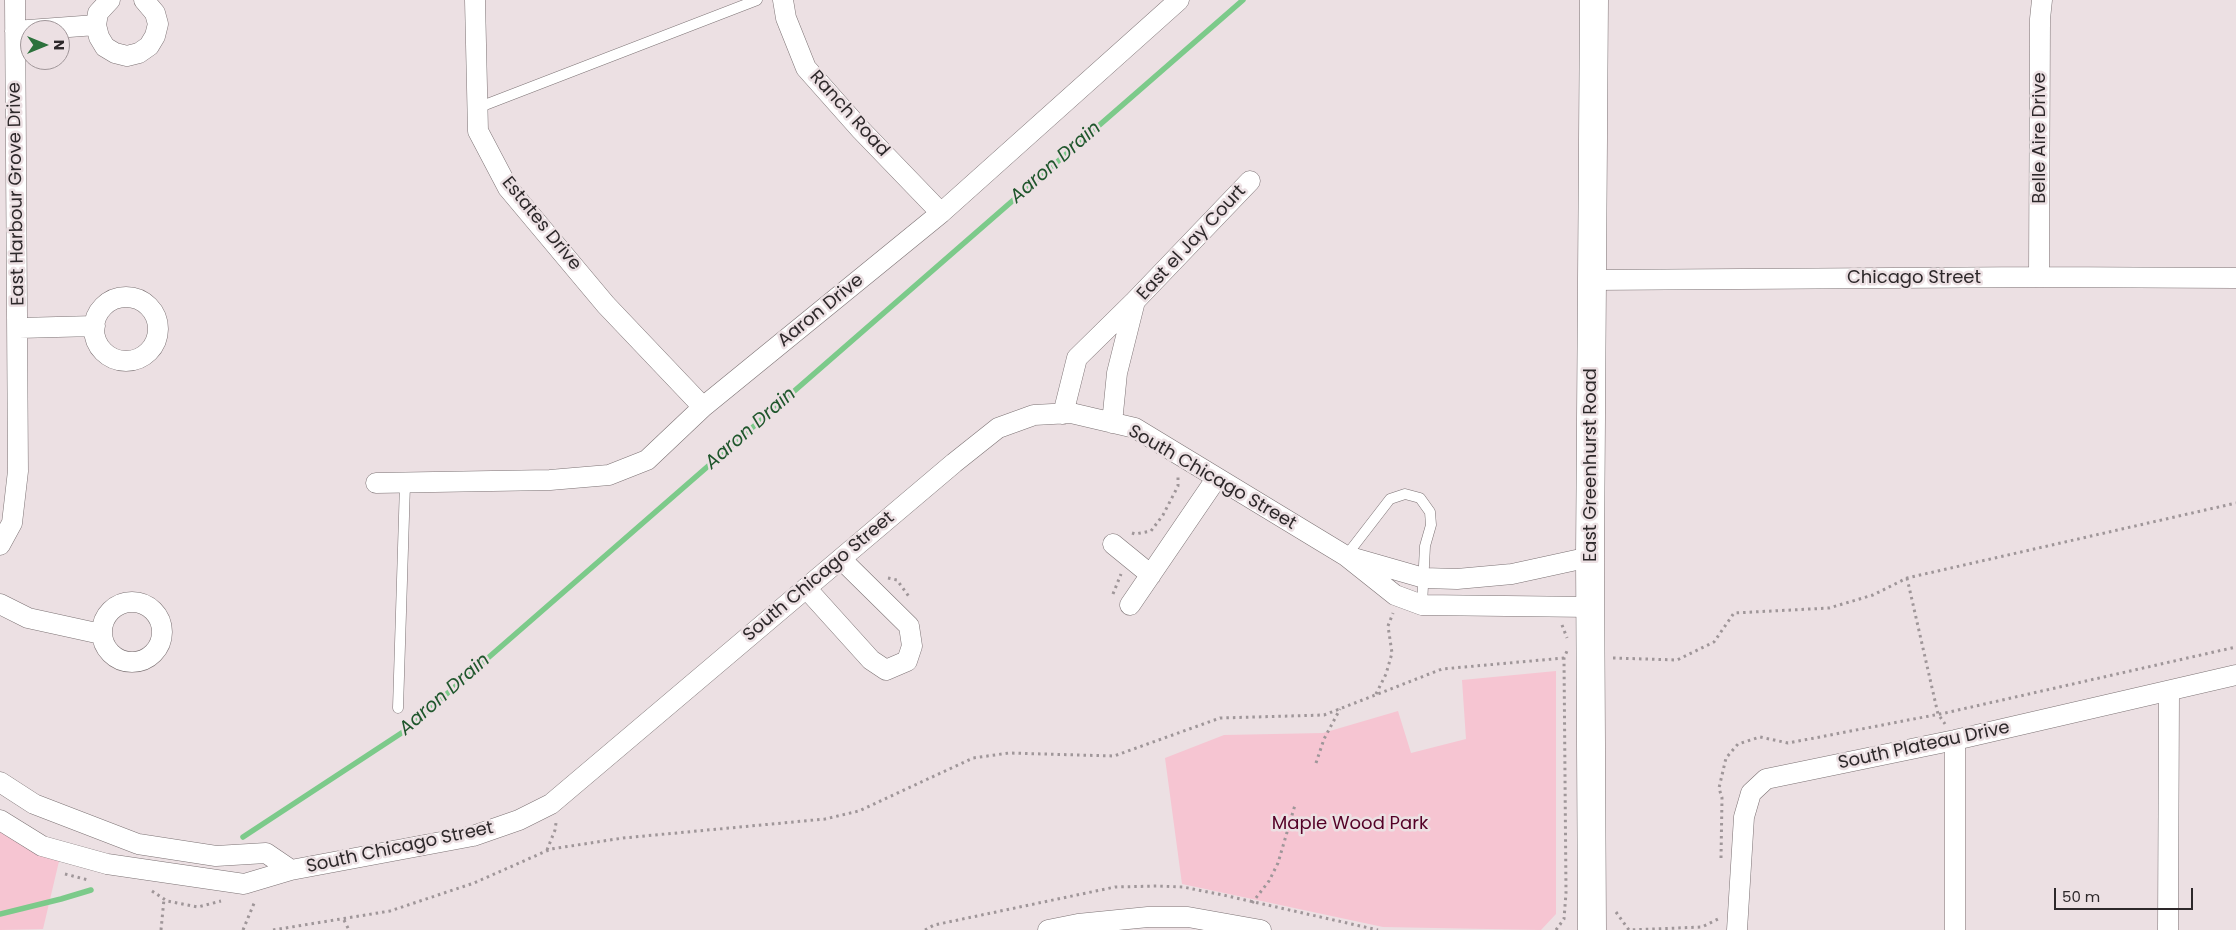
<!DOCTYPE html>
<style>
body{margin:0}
#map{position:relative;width:2236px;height:930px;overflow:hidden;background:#ece0e3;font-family:Poppins,sans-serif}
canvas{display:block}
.north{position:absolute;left:20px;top:20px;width:50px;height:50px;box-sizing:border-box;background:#ece0e3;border:1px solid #a09699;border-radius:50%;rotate:90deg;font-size:14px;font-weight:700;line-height:20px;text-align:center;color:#2d282a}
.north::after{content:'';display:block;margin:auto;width:18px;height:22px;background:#2d723d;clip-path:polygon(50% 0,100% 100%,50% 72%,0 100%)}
.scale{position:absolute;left:2054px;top:888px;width:139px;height:22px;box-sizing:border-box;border:2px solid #2d282a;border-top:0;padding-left:6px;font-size:15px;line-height:18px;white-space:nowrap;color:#2d282a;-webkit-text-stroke:4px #ece0e3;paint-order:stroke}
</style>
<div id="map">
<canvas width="2236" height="930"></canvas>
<div class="north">N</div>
<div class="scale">50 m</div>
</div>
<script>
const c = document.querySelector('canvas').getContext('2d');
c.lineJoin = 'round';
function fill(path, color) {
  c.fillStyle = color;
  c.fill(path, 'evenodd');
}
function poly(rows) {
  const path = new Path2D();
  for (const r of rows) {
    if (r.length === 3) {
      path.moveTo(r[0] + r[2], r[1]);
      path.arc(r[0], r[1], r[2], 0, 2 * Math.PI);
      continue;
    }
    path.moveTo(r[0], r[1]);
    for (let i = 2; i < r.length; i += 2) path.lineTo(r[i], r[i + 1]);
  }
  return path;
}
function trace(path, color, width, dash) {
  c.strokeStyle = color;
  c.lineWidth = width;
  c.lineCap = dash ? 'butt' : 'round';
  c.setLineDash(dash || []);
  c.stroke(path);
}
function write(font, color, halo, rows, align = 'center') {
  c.font = font + ' Poppins,sans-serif';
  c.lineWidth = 5;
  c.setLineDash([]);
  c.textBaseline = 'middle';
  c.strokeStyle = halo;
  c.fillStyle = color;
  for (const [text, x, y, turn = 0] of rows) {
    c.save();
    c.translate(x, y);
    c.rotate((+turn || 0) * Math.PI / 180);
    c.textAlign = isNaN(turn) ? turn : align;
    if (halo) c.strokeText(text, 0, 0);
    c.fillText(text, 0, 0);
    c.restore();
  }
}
const green = poly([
 [1556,671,1556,914,1541,930,1383,927,1182,884,1165,758,1224,735,1323,733,1398,711,1411,753,1466,739,1462,680],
 [0,825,60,857,43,929,0,930]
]);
const stream = poly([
 [243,837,403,732,1243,0],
 [0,914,61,899,91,890]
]);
const path = poly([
 [1132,533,1135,534,1151,531,1163,515,1178,486,1178,477],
 [888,578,897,580,910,598],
 [1907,578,1938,714,1945,724],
 [1113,594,1121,574],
 [1562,625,1567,638],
 [1613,658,1677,660,1714,642,1734,613,1829,608,1873,595,1907,578,2236,503],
 [1376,694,1386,674,1392,653,1388,626,1393,613],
 [1316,763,1324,739,1340,709],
 [547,850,555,830,556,823],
 [1721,858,1722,798,1719,788,1726,758,1738,744,1760,737,1788,743,1825,736,1945,713,2236,647],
 [65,874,88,880],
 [152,891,167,901,198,907,221,901],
 [1252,903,1269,881,1278,863,1295,805],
 [1616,912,1629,930,1702,927,1718,919,1718,917],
 [344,920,349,930],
 [161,930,164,899],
 [243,930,255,901],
 [273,930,390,911,474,883,551,849,623,838,825,819,859,811,973,758,1009,753,1114,756,1220,718,1324,715,1442,669,1564,658],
 [925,930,934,925,1115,887,1157,886,1183,887,1223,895,1378,930],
 [1556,930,1564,919,1566,893,1564,658,1567,651]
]);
const lane = poly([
 [477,108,757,0],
 [1346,556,1390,499,1405,494,1420,498,1430,512,1431,525,1425,546,1422,605],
 [398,708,405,484]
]);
const street = poly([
 [110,0,98,13,96,25,99,37,105,47,115,53,127,56,139,53,149,46,155,36,158,24,155,13,144,0],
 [475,0,478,131,508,188,606,305,703,407],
 [783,0,786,18,806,68,861,130,941,213],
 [15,31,96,25],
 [2039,277,2040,19,2042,0],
 [1592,280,2039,277,2236,278],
 [126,329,32],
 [19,328,95,326],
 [1063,414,1077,358,1134,302],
 [1112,423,1117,373,1135,301,1250,181],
 [376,483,550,480,609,475,647,460,703,407,941,213,1179,0],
 [1113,544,1151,575],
 [0,545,12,523,18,471,15,0],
 [1354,558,1424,578,1457,579,1512,574,1590,557],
 [806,588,871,660,886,670,907,661,912,646,909,626,841,559],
 [132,632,30],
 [0,604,28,618,101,634],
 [1130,605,1216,479],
 [0,782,34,804,138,844,216,856,266,853,291,870],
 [0,820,42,846,107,864,244,884,291,870,473,836,519,820,551,804,954,463,998,428,1034,415,1071,413,1135,428,1346,556,1395,595,1422,605,1590,607],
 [1048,930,1078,924,1148,917,1188,917,1261,930],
 [1737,930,1744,817,1751,793,1766,779,1955,740,2236,675],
 [1955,930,1955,740],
 [2168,930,2169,691]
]);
const secondary = poly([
 [1592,930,1590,557,1594,0]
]);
const streetNames = [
 ["Ranch Road",849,114,48],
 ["Belle Aire Drive",2040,138,-90],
 ["East Harbour Grove Drive",17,194,-91],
 ["Estates Drive",541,224,51],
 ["East el Jay Court",1192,243,-47],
 ["Chicago Street",1914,278],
 ["Aaron Drive",821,311,-39],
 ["East Greenhurst Road",1591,465,-90],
 ["South Chicago Street",1212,478,30],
 ["South Chicago Street",819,577,-40],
 ["South Plateau Drive",1924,746,-12],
 ["South Chicago Street",400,848,-12]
];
const parkNames = [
 ["Maple Wood Park",1350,824]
];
const waterNames = [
 ["Aaron Drain",1056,163,-41],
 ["Aaron Drain",751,429,-41],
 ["Aaron Drain",445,695,-41]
];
fill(green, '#f6c5d2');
trace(stream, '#7cca8a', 5.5);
trace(lane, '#7c7274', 11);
trace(street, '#7c7274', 21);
trace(secondary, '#7c7274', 29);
trace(path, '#9f9699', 3, [2.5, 4]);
trace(lane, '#fff', 10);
trace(street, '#fff', 20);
trace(secondary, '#fff', 28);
write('18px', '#2d282a', '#ece0e3', streetNames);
write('18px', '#540027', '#ece0e3', parkNames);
write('italic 19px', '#1f562c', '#ece0e3', waterNames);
</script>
